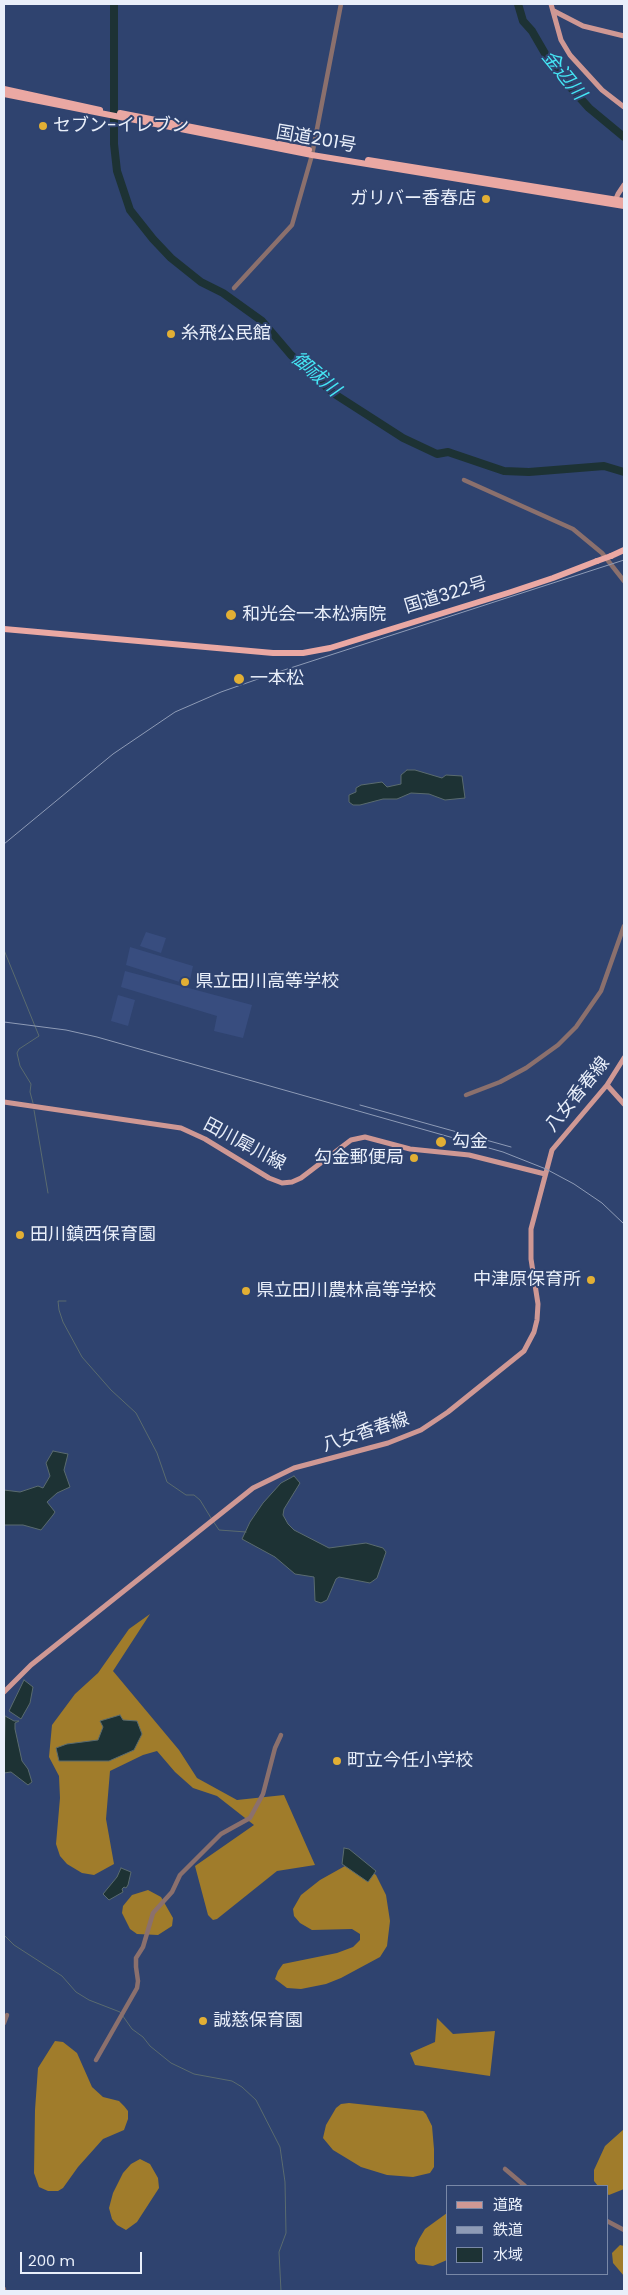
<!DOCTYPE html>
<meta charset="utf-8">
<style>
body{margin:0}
#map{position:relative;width:628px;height:2295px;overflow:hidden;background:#2f436f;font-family:Poppins,"Noto Sans JP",sans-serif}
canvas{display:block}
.frame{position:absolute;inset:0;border:5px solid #e9effa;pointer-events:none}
.legend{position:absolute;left:446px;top:2185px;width:162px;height:90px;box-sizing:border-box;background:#2f436f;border:1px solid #7988a7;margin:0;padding:6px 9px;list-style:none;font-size:15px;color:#e9effa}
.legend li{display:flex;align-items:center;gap:10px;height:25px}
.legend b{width:25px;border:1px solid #7988a7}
.scale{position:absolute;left:20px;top:2252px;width:122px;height:22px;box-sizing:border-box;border:2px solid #e9effa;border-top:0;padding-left:6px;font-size:15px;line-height:18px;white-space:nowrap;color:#e9effa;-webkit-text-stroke:4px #2f436f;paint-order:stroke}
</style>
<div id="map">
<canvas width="628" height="2295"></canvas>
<div class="frame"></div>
<ul class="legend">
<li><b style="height:6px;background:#cf9894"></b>道路</li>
<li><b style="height:6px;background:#8e9bb6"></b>鉄道</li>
<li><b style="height:14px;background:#1d3234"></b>水域</li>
</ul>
<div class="scale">200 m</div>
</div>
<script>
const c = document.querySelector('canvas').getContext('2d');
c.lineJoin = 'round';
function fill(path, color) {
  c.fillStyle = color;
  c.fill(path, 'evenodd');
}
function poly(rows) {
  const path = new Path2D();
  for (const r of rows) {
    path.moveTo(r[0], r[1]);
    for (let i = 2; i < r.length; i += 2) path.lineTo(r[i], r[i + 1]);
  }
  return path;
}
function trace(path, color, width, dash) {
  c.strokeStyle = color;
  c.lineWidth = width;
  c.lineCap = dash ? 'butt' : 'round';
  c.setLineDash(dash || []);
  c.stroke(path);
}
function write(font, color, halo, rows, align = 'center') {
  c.font = font + ' Poppins,"Noto Sans JP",sans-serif';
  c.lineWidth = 4;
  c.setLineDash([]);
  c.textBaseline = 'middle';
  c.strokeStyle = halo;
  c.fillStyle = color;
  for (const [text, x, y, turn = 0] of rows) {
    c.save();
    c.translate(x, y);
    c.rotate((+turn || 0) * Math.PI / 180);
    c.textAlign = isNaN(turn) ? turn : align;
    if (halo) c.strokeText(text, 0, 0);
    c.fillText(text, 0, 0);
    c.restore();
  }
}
const built = poly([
 [146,932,166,938,161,953,140,946],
 [130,947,193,966,189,985,126,965],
 [125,971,252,1005,243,1038,214,1031,217,1016,121,987],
 [118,995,135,1000,128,1026,111,1021]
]);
const forest = poly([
 [150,1614,113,1671,179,1750,197,1778,237,1800,284,1795,315,1865,277,1871,217,1919,213,1920,208,1915,195,1866,254,1825,217,1796,193,1788,175,1772,157,1751,143,1755,110,1771,106,1819,114,1864,94,1875,82,1873,67,1864,60,1856,56,1844,60,1798,59,1776,49,1757,52,1725,75,1694,98,1673,129,1629],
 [345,1866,370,1871,376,1875,386,1895,390,1921,387,1946,380,1957,341,1978,326,1984,301,1989,287,1988,275,1979,278,1971,283,1964,337,1953,353,1947,360,1940,360,1934,352,1929,312,1930,300,1923,294,1916,293,1909,301,1895,320,1880],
 [148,1890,161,1897,173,1918,172,1926,158,1935,137,1934,130,1929,122,1913,123,1906,132,1895],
 [437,2018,453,2034,495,2031,490,2076,415,2065,410,2053,435,2042],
 [55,2041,63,2042,77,2053,92,2087,103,2097,119,2101,124,2106,128,2111,128,2119,124,2130,103,2139,78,2167,63,2188,58,2191,48,2191,39,2187,34,2173,35,2110,38,2068],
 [349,2103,423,2111,426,2114,432,2126,434,2149,434,2167,430,2173,413,2177,387,2175,361,2167,333,2150,323,2138,326,2125,336,2108,341,2104],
 [624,2129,624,2189,609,2195,607,2194,607,2186,598,2186,594,2181,594,2170,605,2146],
 [140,2159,150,2164,158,2178,159,2188,137,2222,126,2230,117,2225,112,2219,109,2208,113,2193,123,2173,131,2164],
 [447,2213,447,2260,433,2266,418,2264,415,2260,415,2248,419,2239,425,2229],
 [620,2245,624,2246,624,2276,613,2263,612,2253]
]);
const water = poly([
 [407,770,415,770,442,778,446,775,462,776,465,798,445,800,429,794,411,793,397,799,383,799,360,805,353,805,349,802,349,795,356,792,356,788,361,785,382,782,387,787,401,784,401,775,407,770],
 [53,1451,68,1454,64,1470,70,1487,57,1493,47,1502,55,1512,53,1515,41,1530,23,1525,4,1525,4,1490,20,1492,38,1486,43,1488,50,1476,46,1463,53,1451],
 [294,1476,300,1483,284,1509,283,1515,288,1524,294,1530,329,1548,366,1543,383,1548,386,1552,377,1578,370,1583,339,1577,336,1579,327,1600,321,1603,315,1601,314,1577,295,1574,275,1557,242,1539,250,1522,263,1503,281,1483,294,1476],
 [24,1680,33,1687,30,1703,21,1719,9,1711,24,1680],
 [120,1715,123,1720,137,1721,142,1734,134,1750,109,1761,59,1761,56,1748,67,1744,98,1740,103,1727,100,1721,120,1715],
 [5,1716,14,1721,19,1721,15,1723,15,1729,22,1761,28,1769,32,1782,28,1785,11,1772,4,1773,5,1716],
 [344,1848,349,1849,376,1871,368,1882,342,1864,344,1848],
 [121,1868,131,1872,128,1885,126,1888,124,1887,122,1889,123,1892,109,1900,103,1894,117,1877,121,1868]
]);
const stream = poly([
 [4,950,39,1036,19,1049,17,1053,20,1066,31,1084,30,1092,33,1103],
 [34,1110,48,1193],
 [66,1301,58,1301,59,1310,63,1322,82,1357,111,1390,136,1413,157,1453,167,1482,186,1495,194,1495,200,1500,211,1518],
 [213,1521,219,1530,246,1532],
 [4,1935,14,1945,62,1976,76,1992,89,2000,120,2012,132,2029,143,2037,150,2046,171,2063,194,2074,232,2081,242,2087,256,2100,280,2147,285,2182,286,2233,279,2252,281,2291]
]);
const river = poly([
 [114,4,114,144,117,171,130,210,153,239,171,258,201,282,223,293,262,321,291,355,333,393,403,438,437,454,448,452,504,471,529,472,604,466,624,472],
 [518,4,523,21,532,31,554,69,589,108,624,137]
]);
const minor = poly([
 [234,288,292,225,312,155,341,4],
 [464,480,573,529,602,553,624,581],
 [466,1095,500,1082,526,1068,558,1045,576,1027,601,991,624,926],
 [4,2023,7,2015],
 [96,2060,137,1988,138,1981,136,1967,136,1958,143,1947,153,1913,172,1892,180,1875,221,1834,250,1818,263,1794,275,1748,281,1735],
 [505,2169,525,2186],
 [607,2221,624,2230],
 [4,2289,4,2291]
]);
const major = poly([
 [551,4,561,40,570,55,602,90,624,107],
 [554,11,583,26,624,36],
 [615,201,618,194,624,185],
 [607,1085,624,1104],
 [4,1102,181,1128,205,1139,269,1178,282,1183,292,1182,301,1178,351,1140,365,1137,410,1149,469,1155,545,1174],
 [4,1692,31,1665,253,1488,294,1468,388,1443,421,1430,448,1412,524,1351,534,1332,537,1320,538,1304,531,1259,531,1229,552,1150,607,1085,624,1058]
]);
const highway = poly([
 [4,89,100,110],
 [4,94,312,155,624,206],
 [120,113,309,150],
 [368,160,624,201],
 [611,556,624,550],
 [4,629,273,653,303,653,330,648,511,592,553,578,597,561]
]);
const rail = poly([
 [4,844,113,754,175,712,221,692,278,672,624,560],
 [4,1022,66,1030,97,1037,503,1152,546,1169,574,1184,602,1203,624,1224],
 [360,1105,511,1147]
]);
const highwayBridge = poly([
 [597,561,611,556]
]);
const markers = [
 [43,126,5,"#e2af34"],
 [486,199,5,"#e2af34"],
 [171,334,5,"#e2af34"],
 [231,615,6,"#e2af34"],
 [239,679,6,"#e2af34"],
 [185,982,5,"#e2af34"],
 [441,1142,6,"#e2af34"],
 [414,1158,5,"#e2af34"],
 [20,1235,5,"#e2af34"],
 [591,1280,5,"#e2af34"],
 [246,1291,5,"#e2af34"],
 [337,1761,5,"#e2af34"],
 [203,2021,5,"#e2af34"]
];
const poiNames = [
 ["セブン-イレブン",53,126],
 ["ガリバー香春店",476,199,"right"],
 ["糸飛公民館",181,334],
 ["和光会一本松病院",242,615],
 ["一本松",250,679],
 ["県立田川高等学校",195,982],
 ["勾金",452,1142],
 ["勾金郵便局",404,1158,"right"],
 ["田川鎮西保育園",30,1235],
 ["中津原保育所",581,1280,"right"],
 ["県立田川農林高等学校",256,1291],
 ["町立今任小学校",347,1761],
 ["誠慈保育園",213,2021]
];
const streetNames = [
 ["国道201号",316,140,10],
 ["国道322号",446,596,-17],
 ["八女香春線",578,1095,-51],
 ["田川犀川線",244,1145,28],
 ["八女香春線",366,1433,-18]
];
const waterNames = [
 ["金辺川",563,76,51],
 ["御祓川",315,375,41]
];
fill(built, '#384d7f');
fill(forest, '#a07c2b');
fill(water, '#1d3234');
trace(water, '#5a6b6f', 1);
trace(stream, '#5a6b6f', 1);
trace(river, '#1d3234', 8);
trace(minor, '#8b706d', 4.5);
trace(major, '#cf9894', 5);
trace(highway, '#eaa8a3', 6);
trace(rail, '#8e9bb6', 1);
trace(highwayBridge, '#eaa8a3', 6);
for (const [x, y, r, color] of markers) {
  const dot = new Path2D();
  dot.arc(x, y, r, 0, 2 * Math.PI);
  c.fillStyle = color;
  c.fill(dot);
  trace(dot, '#2f436f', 2);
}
write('18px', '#e9effa', '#2f436f', poiNames, 'left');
write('18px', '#e9effa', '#2f436f', streetNames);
write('italic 19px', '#45e6f5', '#2f436f', waterNames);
</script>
